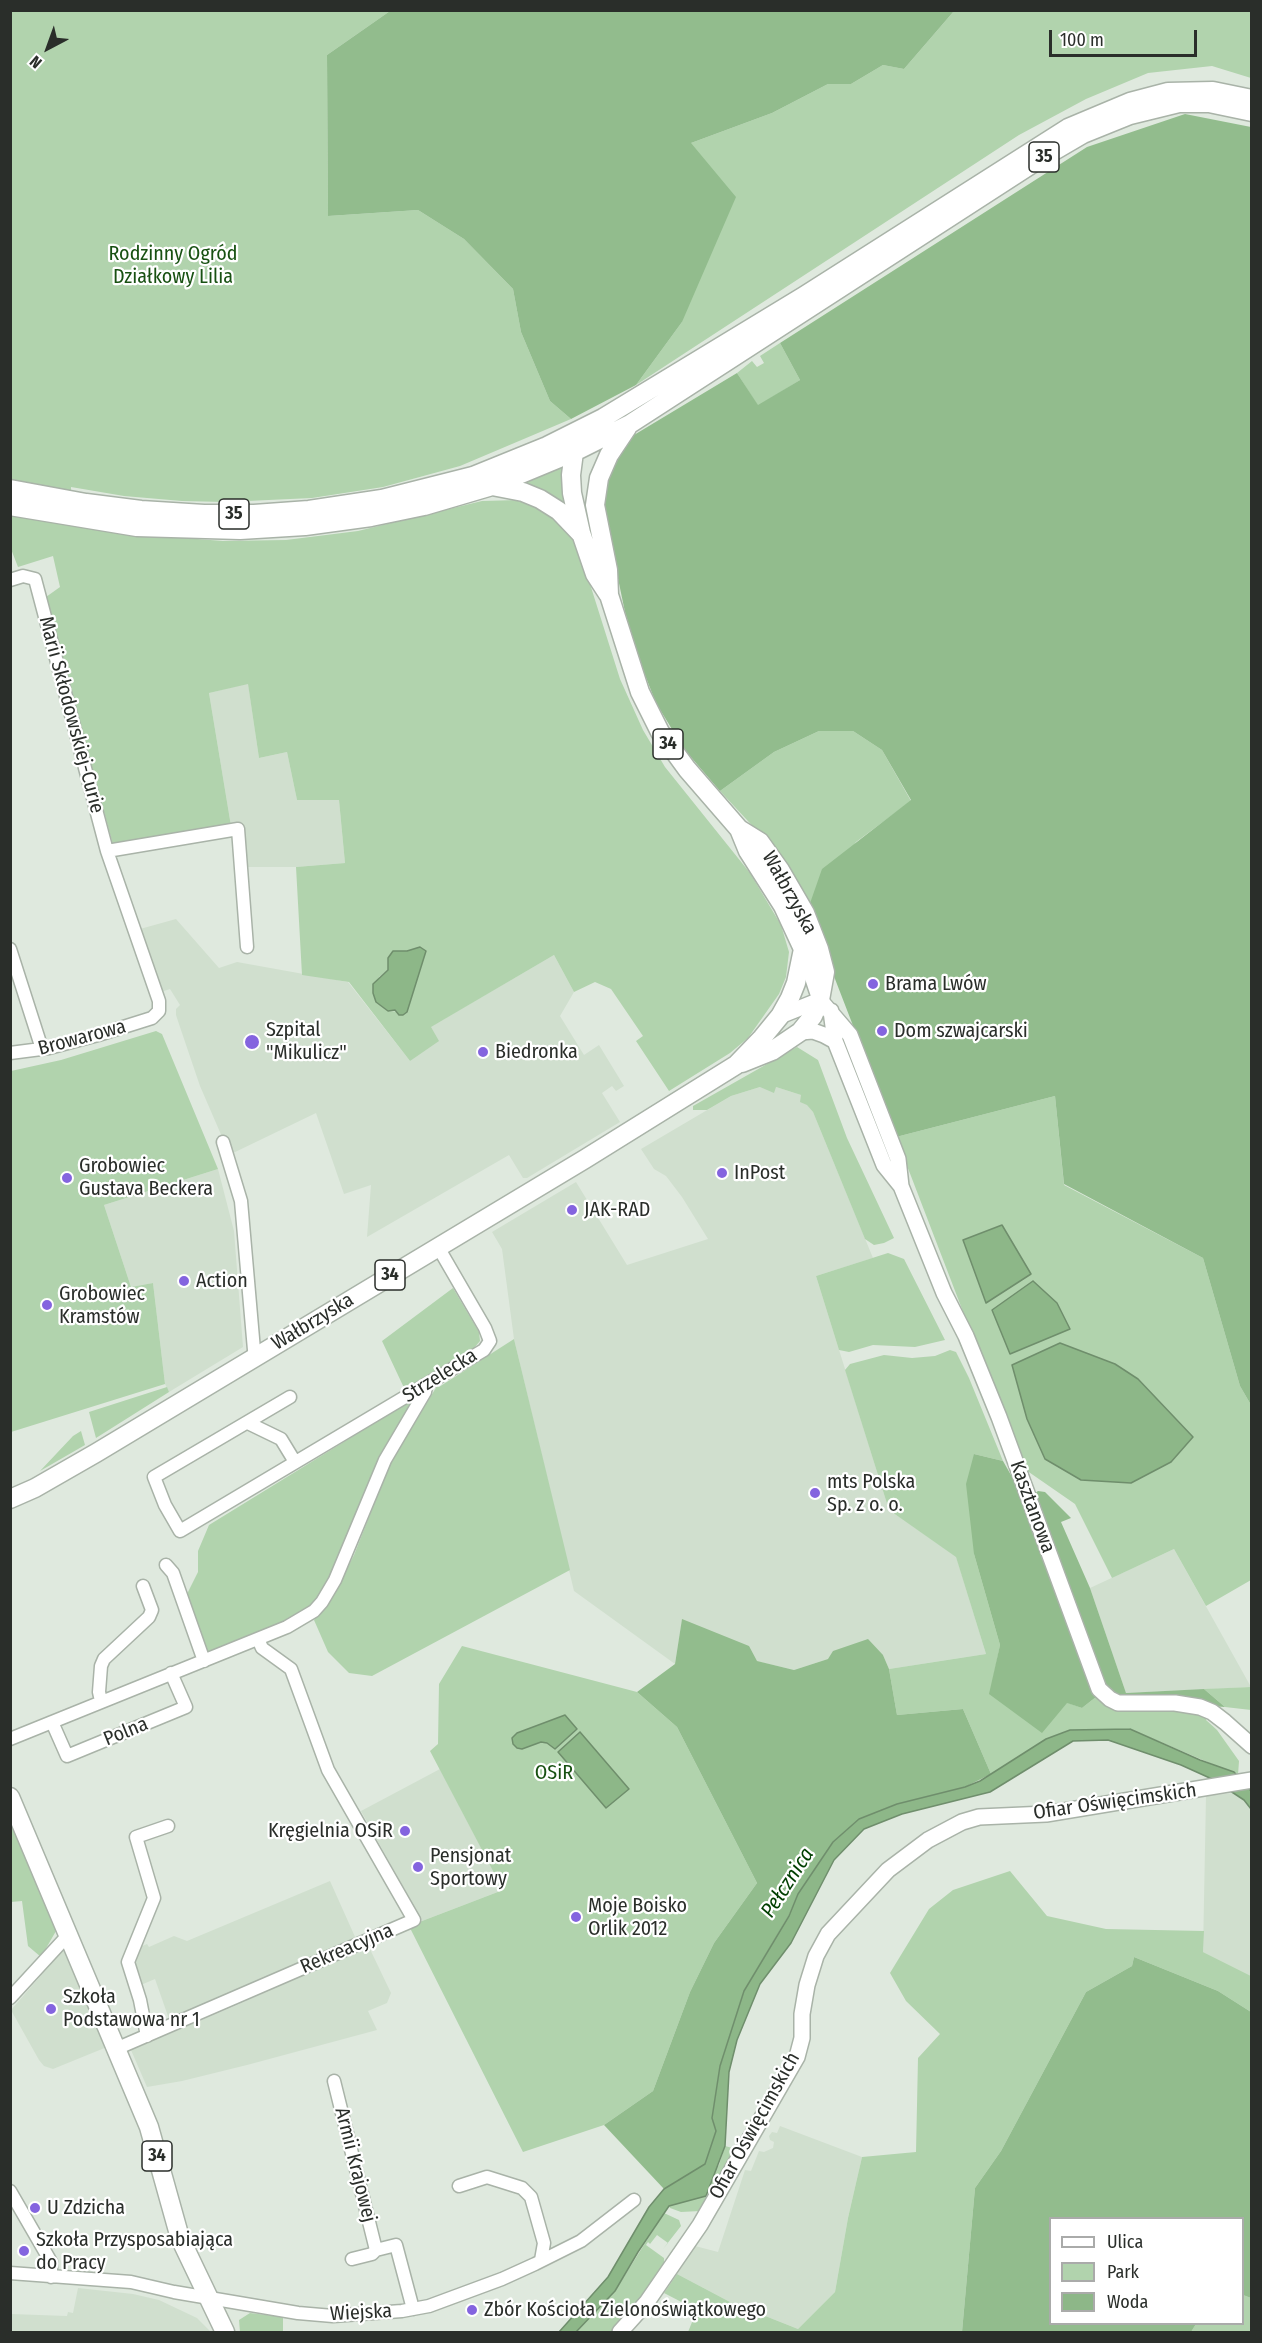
<!DOCTYPE html>
<meta charset="utf-8">
<style>
body{margin:0}
#map{position:relative;width:1262px;height:2343px;overflow:hidden;background:#dfe9de;font-family:"Fira Sans Condensed",sans-serif}
canvas{display:block}
.frame{position:absolute;inset:0;border:12px solid #2a2e2a;pointer-events:none}
.legend{position:absolute;left:1049px;top:2217px;width:195px;height:108px;box-sizing:border-box;background:#fff;border:2px solid #aaabaa;margin:0;padding:8px 10px;list-style:none;font-size:18px;color:#2a2e2a}
.legend li{display:flex;align-items:center;gap:12px;height:30px}
.legend b{width:30px;border:2px solid #aaabaa}
.north{position:absolute;left:18px;top:18px;width:60px;height:60px;-webkit-text-stroke:4px #fff;paint-order:stroke;rotate:221deg;font-size:16px;font-weight:700;line-height:24px;text-align:center;color:#2a2e2a}
.north::after{content:'';display:block;margin:auto;width:21px;height:27px;background:#2a2e2a;clip-path:polygon(50% 0,100% 100%,50% 72%,0 100%)}
.scale{position:absolute;left:1049px;top:30px;width:148px;height:27px;box-sizing:border-box;border:3px solid #2a2e2a;border-top:0;padding-left:8px;font-size:18px;line-height:21px;white-space:nowrap;color:#2a2e2a;-webkit-text-stroke:4px #fff;paint-order:stroke}
</style>
<div id="map">
<canvas width="1262" height="2343"></canvas>
<div class="frame"></div>
<ul class="legend">
<li><b style="height:8px;background:#fff"></b>Ulica</li>
<li><b style="height:16px;background:#b1d3ad"></b>Park</li>
<li><b style="height:16px;background:#8db788"></b>Woda</li>
</ul>
<div class="north">N</div>
<div class="scale">100 m</div>
</div>
<script>
const c = document.querySelector('canvas').getContext('2d');
c.lineJoin = 'round';
function fill(path, color) {
  c.fillStyle = color;
  c.fill(path, 'evenodd');
}
function poly(rows) {
  const path = new Path2D();
  for (const r of rows) {
    path.moveTo(r[0], r[1]);
    for (let i = 2; i < r.length; i += 2) path.lineTo(r[i], r[i + 1]);
  }
  return path;
}
function trace(path, color, width, dash) {
  c.strokeStyle = color;
  c.lineWidth = width;
  c.lineCap = dash ? 'butt' : 'round';
  c.setLineDash(dash || []);
  c.stroke(path);
}
function write(font, color, halo, rows, align = 'center') {
  c.font = font + ' "Fira Sans Condensed",sans-serif';
  c.lineWidth = 4.5;
  c.setLineDash([]);
  c.textBaseline = 'middle';
  c.strokeStyle = halo;
  c.fillStyle = color;
  for (const [text, x, y, turn = 0] of rows) {
    c.save();
    c.translate(x, y);
    c.rotate((+turn || 0) * Math.PI / 180);
    c.textAlign = isNaN(turn) ? turn : align;
    if (halo) c.strokeText(text, 0, 0);
    c.fillText(text, 0, 0);
    c.restore();
  }
}
const built = poly([
 [248,683,259,758,287,752,297,800,339,800,345,863,296,867,234,867,231,826,209,693],
 [176,919,219,968,237,962,348,982,410,1061,430,1027,554,955,574,992,560,1016,584,1055,599,1045,624,1086,616,1091,612,1086,602,1093,620,1122,527,1178,523,1178,509,1155,367,1237,371,1185,344,1194,316,1113,231,1154,229,1153,200,1086,182,1033,176,1015,176,1009,180,1005,170,989,161,992,140,929],
 [760,1087,776,1087,801,1095,813,1112,873,1258,816,1276,889,1510,956,1556,986,1654,889,1669,883,1655,828,1659,794,1670,756,1661,682,1620,675,1664,574,1591,514,1339,502,1249,492,1232,576,1182,627,1265,708,1239,682,1197,666,1176,654,1169,641,1149,731,1096],
 [218,1169,234,1231,243,1347,169,1392,165,1384,153,1283,131,1287,104,1205],
 [1174,1549,1251,1687,1126,1693,1090,1588],
 [440,1769,503,1890,422,1921,361,1811],
 [1233,1793,1244,1800,1251,1809,1251,1976,1203,1952,1206,1796],
 [330,1881,356,1939,169,2019,155,1979,136,1987,125,1958,133,1950,147,1944,149,1947,174,1936,187,1941],
 [368,1945,391,1993,387,2003,368,2011,377,2030,247,2065,182,2081,147,2087,131,2050,237,2005],
 [64,1949,107,2047,53,2069,44,2066,39,2060,11,2010],
 [780,2126,862,2157,848,2218,835,2292,798,2329,730,2302,677,2274,695,2246,718,2252,745,2170,751,2171,759,2151,764,2152,773,2148,774,2142,770,2140,769,2136,772,2132,777,2133],
 [78,2288,133,2294,159,2300,197,2318,211,2332,11,2332,11,2314,67,2316,68,2312,73,2313]
]);
const green = poly([
 [10,11,390,11,327,55,328,216,418,210,464,239,513,289,521,332,550,401,571,419,460,466,383,487,312,498,225,502,182,501,124,496,71,487,71,491,11,480],
 [954,11,1251,11,1251,78,1212,66,1148,73,1086,99,1019,135,636,385,682,322,691,143,772,113,828,84,851,84,883,65,904,69],
 [780,343,800,380,758,406,737,373,752,361,757,367,764,363,760,356],
 [563,464,565,504,515,483],
 [519,500,544,511,556,520,567,529,578,546,620,679,643,730,665,767,750,873,781,925,789,952,786,977,779,994,748,1038,730,1053,669,1091,636,1041,643,1036,611,989,595,982,574,992,554,955,431,1027,439,1041,410,1061,349,982,302,975,296,867,345,863,339,800,297,800,287,752,259,758,248,684,209,693,231,826,113,845,46,597,60,587,53,556,18,567,11,549,11,515,120,533,223,541,286,540,358,531,482,501],
 [420,947,413,990,407,1012,388,1011,376,1002,379,977,388,970,393,951,407,951],
 [819,731,853,731,882,750,911,801,856,842,808,909,760,834,720,791,774,752],
 [156,1031,162,1034,218,1169,104,1205,131,1287,153,1283,165,1384,11,1432,11,1071,61,1060],
 [797,1047,818,1060,847,1138,894,1238,884,1243,874,1245,865,1239,813,1112,807,1105,800,1102,801,1095,776,1087,774,1093,760,1087,731,1096,707,1110,693,1110,693,1106],
 [1055,1096,1064,1185,1203,1258,1240,1386,1251,1405,1251,1580,1206,1606,1174,1549,1112,1578,1075,1504,1023,1468,896,1137],
 [1060,1343,1115,1364,1138,1379,1193,1437,1171,1462,1131,1483,1081,1480,1046,1459,1027,1419],
 [888,1253,904,1259,945,1340,915,1347,873,1345,849,1352,839,1350,816,1276],
 [453,1288,479,1332,480,1341,474,1348,405,1390,382,1341],
 [514,1339,570,1570,372,1676,349,1673,328,1652,314,1620,331,1600,354,1555,390,1464,437,1386,439,1387],
 [950,1350,956,1352,969,1378,1003,1461,974,1454,974,1554,1000,1645,990,1694,1068,1703,1082,1708,1096,1697,1113,1709,1123,1711,1186,1709,1207,1717,1206,1720,1217,1730,1239,1761,1238,1775,1130,1729,1070,1730,1046,1739,991,1774,963,1709,897,1715,889,1669,986,1654,956,1557,889,1510,845,1370,850,1364,884,1355,912,1358,935,1356],
 [167,1387,169,1392,96,1438,89,1412],
 [420,1395,327,1590,302,1615,213,1655,205,1652,187,1594,198,1572,198,1551,209,1525],
 [81,1431,85,1445,40,1471,73,1436],
 [462,1646,637,1692,677,1727,757,1883,714,1943,690,1992,653,2091,604,2125,523,2152,409,1926,503,1890,430,1751,438,1744,439,1684],
 [1251,1687,1251,1710,1225,1707,1204,1689],
 [10,1822,56,1931,41,1957,28,1946,22,1901,11,1902],
 [1010,1871,1047,1916,1106,1929,1204,1931,1203,1952,1251,1976,1251,2012,1218,1991,1134,1957,1132,1966,1086,1992,1001,2151,975,2188,962,2332,688,2332,697,2310,664,2293,677,2274,730,2302,798,2329,835,2292,848,2218,862,2157,916,2152,918,2058,940,2034,906,2001,890,1973,929,1909,953,1890],
 [725,2146,736,2149,700,2211,681,2212,670,2208,669,2206,680,2203,719,2165],
 [664,2213,679,2220,681,2226,663,2249,668,2243,657,2235,650,2244,648,2242,646,2245,664,2258,664,2266,635,2307,613,2332,576,2332,615,2291],
 [1243,2295,1251,2298,1251,2332,1191,2332,1196,2324,1242,2324],
 [250,2313,283,2317,283,2332,240,2332,239,2320]
]);
const forest = poly([
 [390,11,390,10,954,11,904,69,883,65,851,84,828,84,772,113,691,143,736,197,682,322,636,385,571,419,550,401,521,332,513,289,464,239,418,210,328,216,327,55],
 [1185,114,1251,127,1251,1405,1240,1386,1203,1258,1064,1184,1055,1096,896,1137,808,909,822,869,911,800,882,750,853,731,819,731,774,752,720,791,684,749,656,703,641,665,625,612,602,502,609,472,634,435,737,373,758,405,800,380,780,343,1087,147],
 [974,1454,1003,1461,1024,1498,1032,1530,1096,1697,1082,1708,1067,1703,1042,1733,989,1694,1000,1645,974,1554,966,1484],
 [1038,1491,1045,1492,1071,1518,1061,1522,1090,1588,1126,1693,1204,1689,1225,1707,1124,1699,1105,1688,1033,1495],
 [682,1619,749,1646,757,1661,794,1670,828,1659,833,1651,868,1639,883,1655,889,1669,897,1715,963,1709,991,1774,965,1787,897,1804,859,1819,833,1842,798,1894,789,1915,744,1991,720,2066,712,2118,716,2131,705,2164,664,2189,604,2125,653,2091,690,1992,714,1943,757,1883,677,1727,637,1692,675,1664],
 [1134,1957,1218,1991,1251,2012,1251,2298,1243,2295,1242,2218,1050,2218,1050,2324,1196,2324,1191,2332,962,2332,975,2188,1001,2151,1086,1992,1132,1966]
]);
const water = poly([
 [420,947,426,951,407,1012,403,1015,399,1015,395,1010,388,1011,376,1002,373,993,373,984,388,970,388,958,393,951,407,951,420,947],
 [1002,1225,1031,1274,986,1303,963,1240,1002,1225],
 [1033,1281,1057,1303,1070,1329,1010,1354,992,1310,1033,1281],
 [1060,1343,1115,1364,1138,1379,1193,1437,1171,1462,1131,1483,1081,1480,1045,1459,1027,1419,1012,1365,1060,1343],
 [565,1715,577,1729,555,1749,547,1743,541,1742,522,1749,517,1748,513,1744,512,1738,517,1733,565,1715],
 [1130,1729,1200,1760,1234,1772,1251,1791,1251,1809,1244,1800,1212,1779,1181,1765,1108,1740,1073,1741,990,1792,902,1814,864,1829,834,1860,791,1943,760,1984,737,2040,729,2072,725,2146,706,2196,669,2206,638,2252,615,2291,576,2332,559,2332,608,2277,649,2207,664,2189,705,2164,716,2131,712,2118,720,2066,744,1991,789,1916,798,1894,833,1842,859,1819,897,1804,965,1787,980,1781,1046,1739,1070,1730,1130,1729],
 [580,1732,629,1789,606,1808,558,1752,580,1732]
]);
const minor = poly([
 [10,580,23,576,35,579,107,851,159,1001,159,1011,152,1018,98,1035,49,1048,10,1053],
 [107,851,238,829,247,947],
 [10,949,42,1049],
 [223,1142,241,1201,254,1350,257,1355],
 [290,1397,154,1477,165,1505,180,1531,484,1350,490,1341,485,1328,438,1247],
 [248,1423,281,1439,295,1462],
 [166,1565,173,1573,204,1661],
 [101,1701,99,1692,101,1666,104,1659,149,1617,152,1610,143,1586],
 [52,1722,67,1756,186,1707,171,1673],
 [10,1739,287,1627,314,1611,322,1602,335,1580,385,1460,425,1392,426,1386],
 [10,1998,69,1934],
 [147,2036,140,2000,128,1962,154,1898,136,1837,168,1826],
 [118,2048,414,1920,328,1770,291,1669,262,1648,258,1639],
 [334,2081,376,2250,396,2245,413,2309],
 [459,2186,487,2177,522,2188,531,2197,544,2243,541,2260],
 [10,2191,51,2262,51,2277],
 [352,2259,372,2254,376,2250],
 [10,2273,131,2282,174,2292,298,2313,333,2316,402,2311,429,2306,502,2279,535,2264,581,2241,634,2200]
]);
const tertiary = poly([
 [803,949,820,1000,850,1035,898,1159,901,1186,944,1293,966,1336,999,1417,1099,1689,1110,1699,1118,1703,1175,1703,1200,1707,1212,1712,1225,1722,1252,1746],
 [831,1011,835,1041,884,1165,901,1186],
 [780,1016,820,1000],
 [800,1032,813,1031,824,1035,835,1041],
 [620,2332,647,2302,700,2225,797,2057,802,2038,802,2014,807,1985,816,1956,828,1934,888,1870,928,1840,962,1822,979,1817,1046,1814,1252,1780]
]);
const primary = poly([
 [627,428,609,455,599,478,595,505,608,570,609,595,640,692,660,732,687,769,739,829,760,842,780,870,805,913,819,949,825,972,820,1000,813,1016,800,1032,772,1051,742,1063],
 [571,444,574,452,571,475,572,493,581,533,595,574,608,594],
 [492,486,523,492,540,499,559,511,580,533],
 [10,489,86,503,141,510,204,514,254,514,309,510,382,499,473,476,547,446,603,418,804,296,1068,128,1130,102,1168,92,1213,91,1252,99],
 [10,506,137,527,240,530,305,526,371,517,424,506,492,486,574,452,630,424,1035,162,1083,134,1130,115,1179,103,1209,103,1252,112],
 [10,1499,35,1488,96,1453,585,1159,736,1065,762,1038,780,1016,790,998,796,983,803,949,783,906,748,851,739,829],
 [10,1797,149,2127,180,2238,225,2332]
]);
const markers = [
 [873,984,6,"#8464df"],
 [882,1031,6,"#8464df"],
 [252,1042,8,"#8464df"],
 [483,1052,6,"#8464df"],
 [722,1173,6,"#8464df"],
 [67,1178,6,"#8464df"],
 [572,1210,6,"#8464df"],
 [184,1281,6,"#8464df"],
 [47,1305,6,"#8464df"],
 [815,1493,6,"#8464df"],
 [405,1831,6,"#8464df"],
 [418,1867,6,"#8464df"],
 [576,1917,6,"#8464df"],
 [51,2009,6,"#8464df"],
 [35,2208,6,"#8464df"],
 [24,2251,6,"#8464df"],
 [472,2310,6,"#8464df"]
];
const shields = [
 [1044,157,30],
 [234,514,30],
 [668,744,30],
 [390,1275,30],
 [157,2156,30]
];
const shieldNames = [
 ["35",1044,157],
 ["35",234,514],
 ["34",668,744],
 ["34",390,1275],
 ["34",157,2156]
];
const parkNames = [
 ["Rodzinny Ogród",173,254],
 ["Działkowy Lilia",173,277],
 ["OSiR",554,1773]
];
const streetNames = [
 ["Marii Skłodowskiej-Curie",71,715,75],
 ["Wałbrzyska",789,893,61],
 ["Browarowa",82,1038,-15],
 ["Wałbrzyska",313,1322,-31],
 ["Strzelecka",440,1376,-32],
 ["Kasztanowa",1032,1507,70],
 ["Polna",126,1732,-22],
 ["Ofiar Oświęcimskich",1115,1802,-8],
 ["Rekreacyjna",347,1949,-23],
 ["Ofiar Oświęcimskich",755,2126,-61],
 ["Armii Krajowej",355,2165,76],
 ["Wiejska",361,2313,-3]
];
const poiNames = [
 ["Brama Lwów",885,984],
 ["Szpital",266,1030],
 ["\"Mikulicz\"",266,1053],
 ["Dom szwajcarski",894,1031],
 ["Biedronka",495,1052],
 ["Grobowiec",79,1166],
 ["Gustava Beckera",79,1189],
 ["InPost",734,1173],
 ["JAK-RAD",584,1210],
 ["Action",196,1281],
 ["Grobowiec",59,1294],
 ["Kramstów",59,1317],
 ["mts Polska",827,1482],
 ["Sp. z o. o.",827,1505],
 ["Kręgielnia OSiR",393,1831,"right"],
 ["Pensjonat",430,1856],
 ["Sportowy",430,1879],
 ["Moje Boisko",588,1906],
 ["Orlik 2012",588,1929],
 ["Szkoła",63,1997],
 ["Podstawowa nr 1",63,2020],
 ["U Zdzicha",47,2208],
 ["Szkoła Przysposabiająca",36,2240],
 ["do Pracy",36,2263],
 ["Zbór Kościoła Zielonoświątkowego",484,2310]
];
const waterNames = [
 ["Pełcznica",788,1883,-57]
];
fill(built, '#d0dfce');
fill(green, '#b1d3ad');
fill(forest, '#92bc8d');
fill(water, '#8db788');
trace(water, '#6f8e6c', 1.5);
trace(minor, '#a9b3a8', 15);
trace(tertiary, '#a9b3a8', 18);
trace(primary, '#a9b3a8', 21);
trace(minor, '#fff', 12);
trace(tertiary, '#fff', 15);
trace(primary, '#fff', 18);
for (const [x, y, r, color] of markers) {
  const dot = new Path2D();
  dot.arc(x, y, r, 0, 2 * Math.PI);
  c.fillStyle = color;
  c.fill(dot);
  trace(dot, '#fff', 2);
}
for (const [x, y, w] of shields) {
  const box = new Path2D();
  box.roundRect(x - w / 2, y - 15, w, 30, 4.5);
  c.fillStyle = '#fff';
  c.fill(box);
  trace(box, '#2a2e2a', 1.5);
}
write('bold 18px', '#2a2e2a', null, shieldNames);
write('20px', '#185112', '#fff', parkNames);
write('20px', '#2a2e2a', '#fff', streetNames);
write('20px', '#2a2e2a', '#fff', poiNames, 'left');
write('italic 21px', '#003f00', '#fff', waterNames);
</script>
